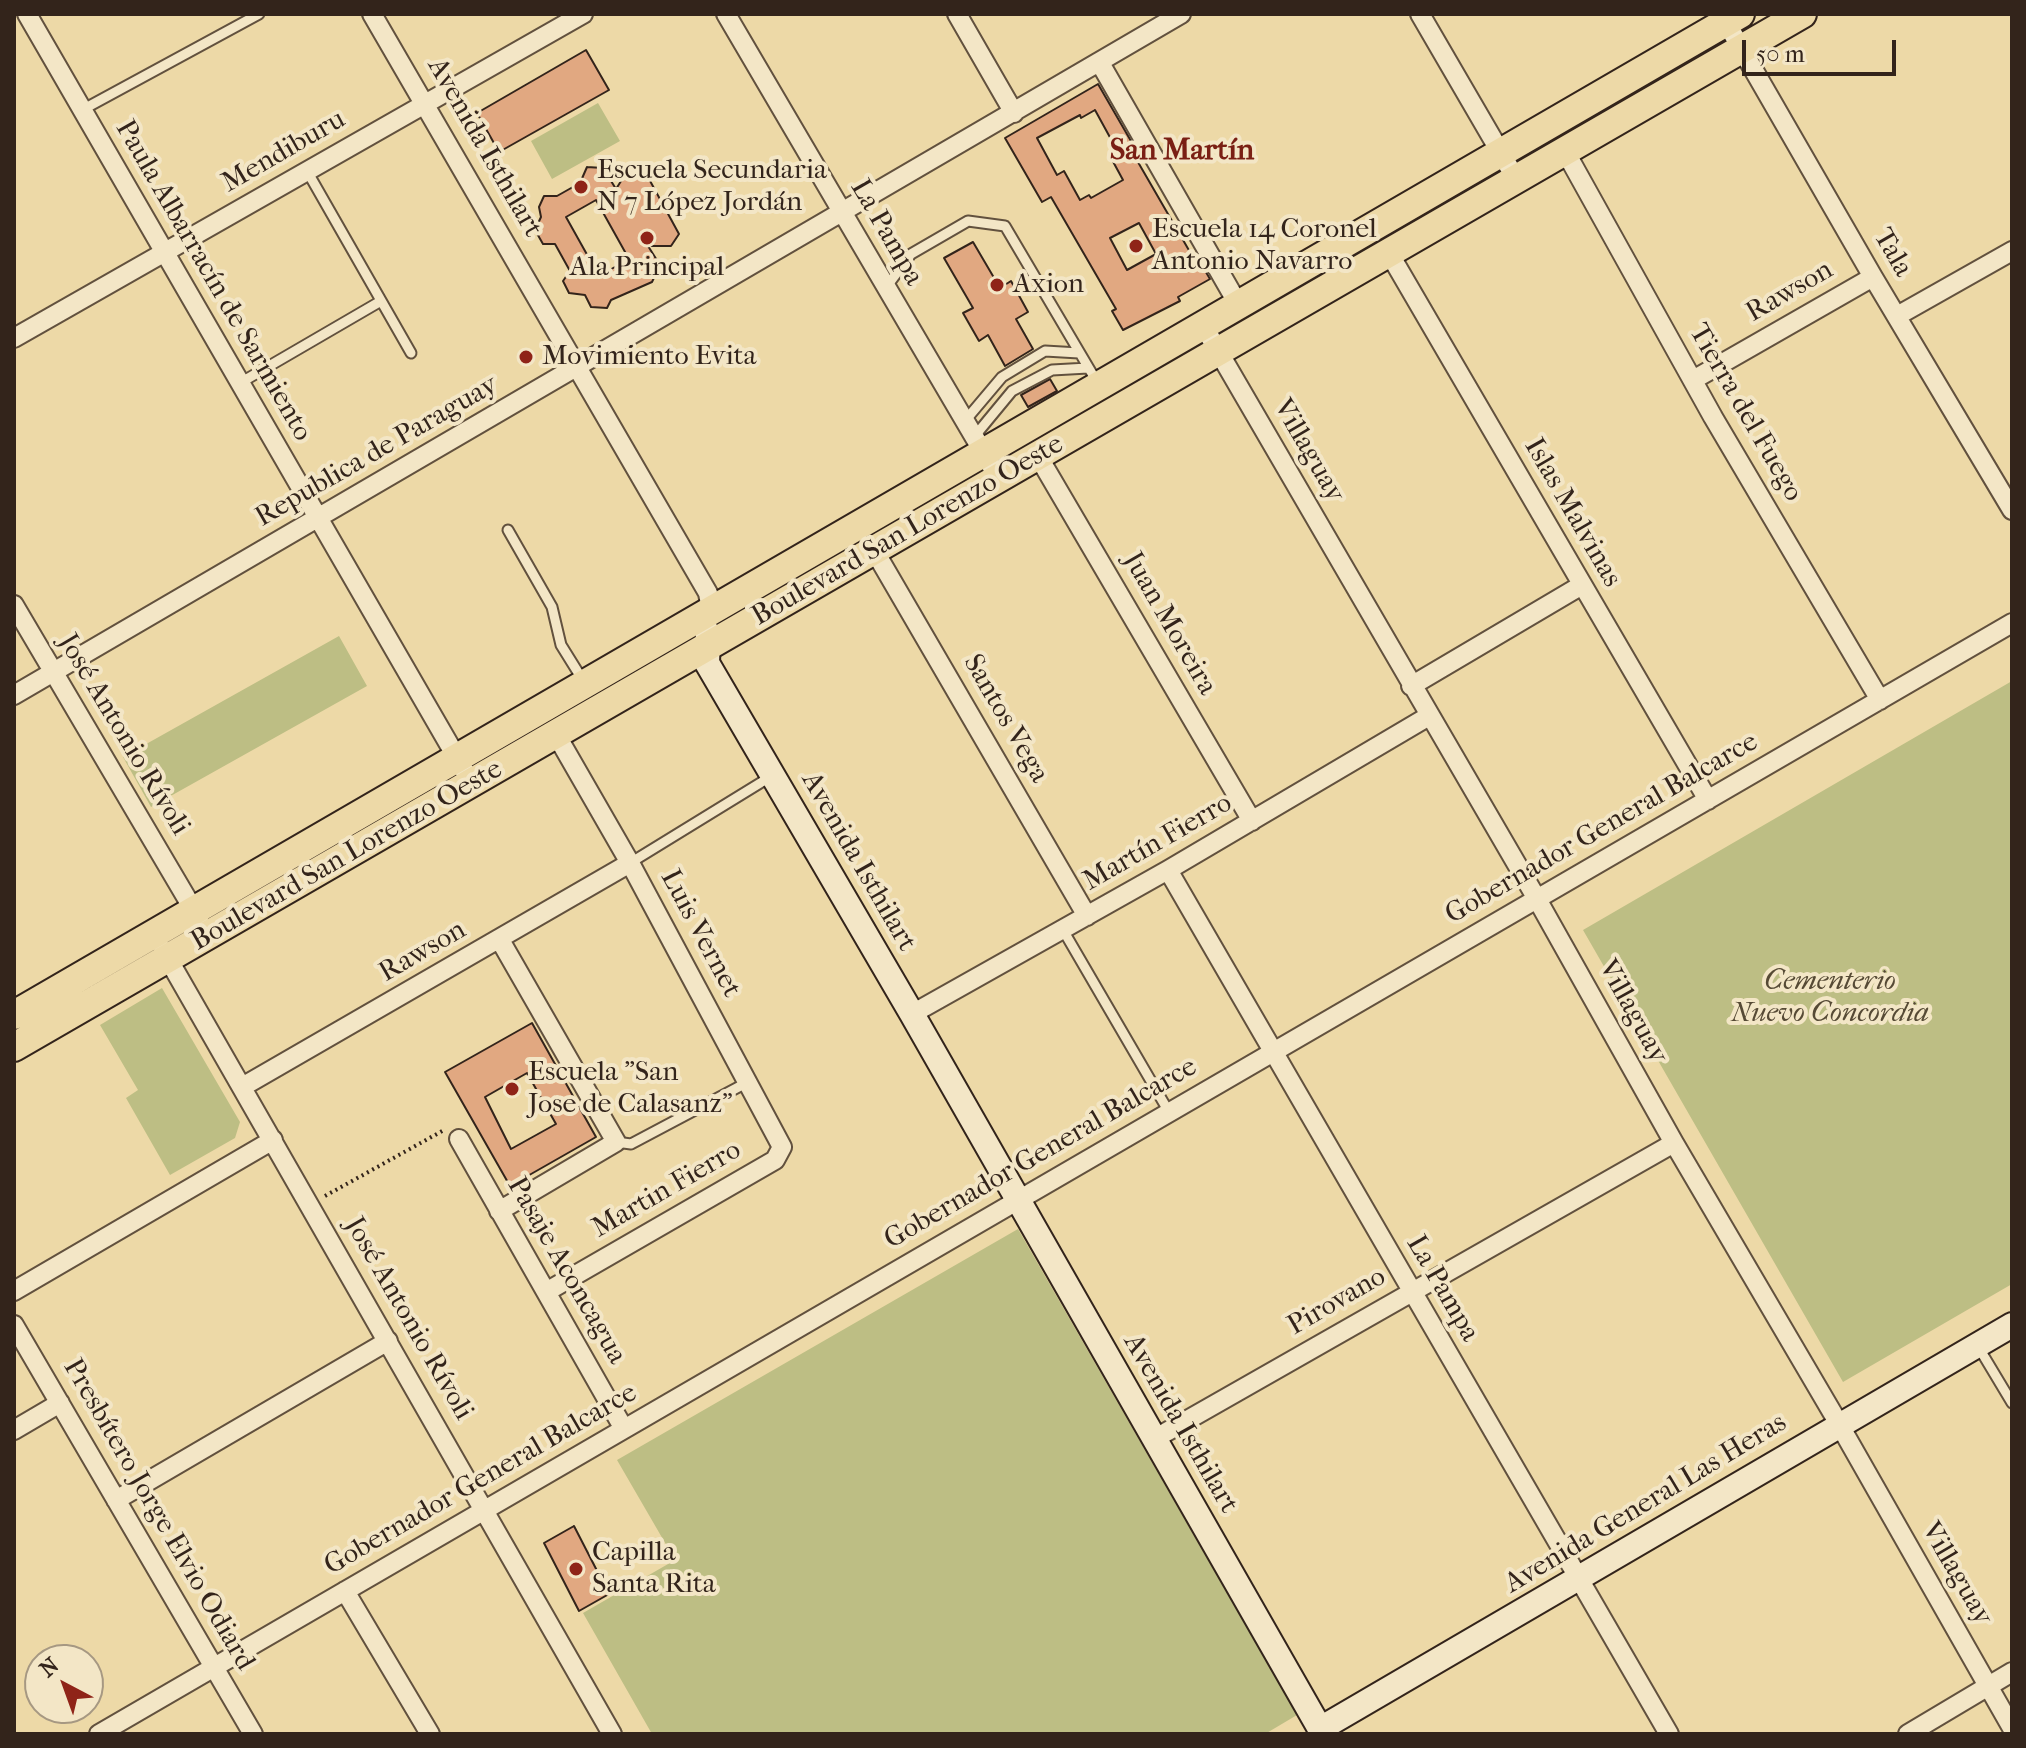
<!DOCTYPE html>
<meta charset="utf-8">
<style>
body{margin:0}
#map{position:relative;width:2026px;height:1748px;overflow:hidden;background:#edd9a7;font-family:"IM FELL French Canon",serif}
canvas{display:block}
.frame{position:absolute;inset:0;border:16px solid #33241b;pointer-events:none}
.north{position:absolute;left:24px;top:1644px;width:80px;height:80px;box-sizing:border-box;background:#f3e6c6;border:2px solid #a69882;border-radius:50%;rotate:319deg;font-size:22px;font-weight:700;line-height:32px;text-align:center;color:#33241b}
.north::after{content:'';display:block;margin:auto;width:28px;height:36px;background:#8f2418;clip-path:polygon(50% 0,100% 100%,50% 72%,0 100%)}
.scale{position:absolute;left:1742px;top:40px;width:154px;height:36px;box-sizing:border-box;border:4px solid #33241b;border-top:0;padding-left:10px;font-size:24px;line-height:28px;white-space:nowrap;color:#33241b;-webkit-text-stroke:6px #f3e6c6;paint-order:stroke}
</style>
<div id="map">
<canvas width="2026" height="1748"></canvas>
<div class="frame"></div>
<div class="north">N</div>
<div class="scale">50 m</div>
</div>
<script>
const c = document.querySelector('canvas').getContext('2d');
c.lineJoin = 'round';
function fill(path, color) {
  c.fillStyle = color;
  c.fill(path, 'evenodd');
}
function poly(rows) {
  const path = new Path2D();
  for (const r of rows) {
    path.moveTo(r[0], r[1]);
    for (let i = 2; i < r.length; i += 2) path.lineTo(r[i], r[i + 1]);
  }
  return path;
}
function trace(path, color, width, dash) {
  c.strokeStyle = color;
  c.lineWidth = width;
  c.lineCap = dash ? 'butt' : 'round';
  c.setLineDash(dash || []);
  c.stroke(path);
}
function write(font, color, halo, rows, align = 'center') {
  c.font = font + ' "IM FELL French Canon",serif';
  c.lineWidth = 8;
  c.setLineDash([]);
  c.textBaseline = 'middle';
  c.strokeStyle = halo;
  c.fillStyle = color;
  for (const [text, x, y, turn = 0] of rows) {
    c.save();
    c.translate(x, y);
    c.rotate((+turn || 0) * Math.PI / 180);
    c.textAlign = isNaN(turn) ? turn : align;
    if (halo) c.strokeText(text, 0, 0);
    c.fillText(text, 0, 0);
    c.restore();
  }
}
const green = poly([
 [598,103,620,141,552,179,531,141],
 [339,636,367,686,151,807,123,757],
 [2012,681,2012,1284,1843,1382,1583,930],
 [162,988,240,1122,235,1138,170,1175,126,1098,138,1090,100,1025],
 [1018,1229,1297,1715,1265,1734,652,1734,583,1613,675,1560,617,1460]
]);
const building = poly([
 [586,50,609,90,499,152,477,113,586,50],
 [1098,84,1135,148,1131,150,1194,259,1197,257,1210,279,1178,297,1180,301,1123,330,1112,311,1116,309,1051,197,1042,202,1005,138,1098,84],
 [1095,110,1118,152,1110,156,1123,180,1091,198,1089,195,1080,200,1064,171,1057,175,1037,138,1080,115,1081,118,1095,110],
 [1139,223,1156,254,1127,270,1110,238,1139,223],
 [587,167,603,168,616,189,630,167,643,168,679,234,671,246,648,246,660,265,652,282,611,300,607,308,591,307,585,295,569,293,563,281,570,271,555,244,543,244,535,230,541,217,539,207,544,196,557,196,580,183,587,167],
 [596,200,629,259,599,276,566,217,596,200],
 [973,242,1000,288,1011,281,1028,312,1016,319,1033,349,1005,366,988,335,979,341,963,313,973,308,944,258,973,242],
 [1050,379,1057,391,1028,407,1021,395,1050,379],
 [532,1023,596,1137,510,1186,445,1072,532,1023],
 [527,1073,556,1124,511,1149,485,1097,527,1073],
 [574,1526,609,1594,579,1611,544,1543,574,1526]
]);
const path = poly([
 [325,1196,444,1130]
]);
const lane = poly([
 [82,110,259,14],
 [307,171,411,353],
 [887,286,911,254,968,221,1005,226,1097,382],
 [240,383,381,301],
 [964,422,1002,377,1045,351,1079,353],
 [974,437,1012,391,1052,370,1088,368],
 [508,530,552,607,561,645,584,682],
 [630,863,770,777],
 [1063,930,1169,1112],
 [616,1142,631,1144,748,1082],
 [1979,1348,2012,1403]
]);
const street = poly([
 [27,14,472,784],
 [372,14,708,593,711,610],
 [726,14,999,479],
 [957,14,1014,113],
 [1420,14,1516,179],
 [1726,22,1873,277,2012,510],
 [1100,63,1238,304],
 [1565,151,1713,417,1880,700],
 [1389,253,1708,800],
 [1897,316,2012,251],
 [1203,325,1537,899,1674,1143,1839,1424,2012,1728],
 [14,338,583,14],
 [1693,380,1873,277],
 [1038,456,1252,821],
 [874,550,1087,916],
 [14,605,199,919],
 [1411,686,1582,585],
 [14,695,1181,14],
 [1168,870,1669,1734],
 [163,950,612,1734],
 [912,1014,1168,870,1429,716],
 [242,1087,630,863],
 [459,1139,624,1429],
 [499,1211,616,1142,500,940],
 [14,1291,273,1140],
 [546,1292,775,1160,782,1147,630,863,557,736],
 [14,1325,253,1734],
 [14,1430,60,1403],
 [1154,1439,1674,1143],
 [116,1500,388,1341],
 [345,1591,430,1734],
 [99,1734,2012,623],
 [1908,1734,2012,1672]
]);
const secondary = poly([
 [708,633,707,663,912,1014,1323,1734],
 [1320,1729,2012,1325]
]);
const primary = poly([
 [14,1015,1740,14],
 [14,1047,1802,14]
]);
const markers = [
 [581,187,8,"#8f2418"],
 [647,238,8,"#8f2418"],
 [1136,246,8,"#8f2418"],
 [997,285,8,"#8f2418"],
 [526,357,8,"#8f2418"],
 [512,1089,8,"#8f2418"],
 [576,1569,8,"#8f2418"]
];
const streetNames = [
 ["Avenida Isthilart",484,148,60],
 ["Mendiburu",284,152,-30],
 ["La Pampa",886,233,60],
 ["Tala",1892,253,60],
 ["Paula Albarracín de Sarmiento",213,281,60],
 ["Rawson",1790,292,-30],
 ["Tierra del Fuego",1745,413,60],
 ["Villaguay",1308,451,60],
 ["Republica de Paraguay",377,452,-30],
 ["Islas Malvinas",1572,513,60],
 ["Boulevard San Lorenzo Oeste",908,531,-30],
 ["Juan Moreira",1169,624,60],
 ["Santos Vega",1005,719,60],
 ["José Antonio Rívoli",123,735,59],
 ["Gobernador General Balcarce",1602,829,-30],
 ["Martín Fierro",1158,843,-30],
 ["Boulevard San Lorenzo Oeste",347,856,-30],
 ["Avenida Isthilart",858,862,60],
 ["Luis Vernet",700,934,62],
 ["Rawson",423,952,-30],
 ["Villaguay",1632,1012,61],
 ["Gobernador General Balcarce",1041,1154,-30],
 ["Martin Fierro",667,1190,-30],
 ["Pasaje Aconcagua",566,1271,60],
 ["La Pampa",1442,1289,60],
 ["Pirovano",1337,1302,-30],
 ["José Antonio Rívoli",408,1319,60],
 ["Avenida Isthilart",1180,1424,60],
 ["Gobernador General Balcarce",481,1480,-30],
 ["Avenida General Las Heras",1646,1504,-31],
 ["Presbítero Jorge Elvio Odiard",158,1515,60],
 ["Villaguay",1956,1574,60]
];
const poiNames = [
 ["Escuela Secundaria",597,171],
 ["N 7 López Jordán",597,203],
 ["Escuela 14 Coronel",1152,230],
 ["Antonio Navarro",1152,262],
 ["Ala Principal",647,268,"center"],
 ["Axion",1013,285],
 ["Movimiento Evita",542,357],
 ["Escuela \"San",528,1073],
 ["Jose de Calasanz\"",528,1105],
 ["Capilla",592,1553],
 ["Santa Rita",592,1585]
];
const parkNames = [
 ["Cementerio",1830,982],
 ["Nuevo Concordia",1830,1014]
];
const neighbourhoodNames = [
 ["San Martín",1182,152]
];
fill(green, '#bdbe84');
fill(building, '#e1a881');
trace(building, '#33241b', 2);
trace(lane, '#62513e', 13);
trace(street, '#62513e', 22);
trace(secondary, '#33241b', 28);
trace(primary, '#33241b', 32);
trace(path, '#33241b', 4, [2, 4]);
trace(lane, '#f3e6c6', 9);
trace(street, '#f3e6c6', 18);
trace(secondary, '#f3e6c6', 24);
trace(primary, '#edd9a7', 28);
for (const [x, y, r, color] of markers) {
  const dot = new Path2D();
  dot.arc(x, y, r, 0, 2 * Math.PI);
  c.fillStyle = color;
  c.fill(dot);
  trace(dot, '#f3e6c6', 3);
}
write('28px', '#33241b', '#f3e6c6', streetNames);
write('28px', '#33241b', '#f3e6c6', poiNames, 'left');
write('italic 28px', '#564a35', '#f3e6c6', parkNames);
write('bold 30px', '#7a1f14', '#f3e6c6', neighbourhoodNames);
</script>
